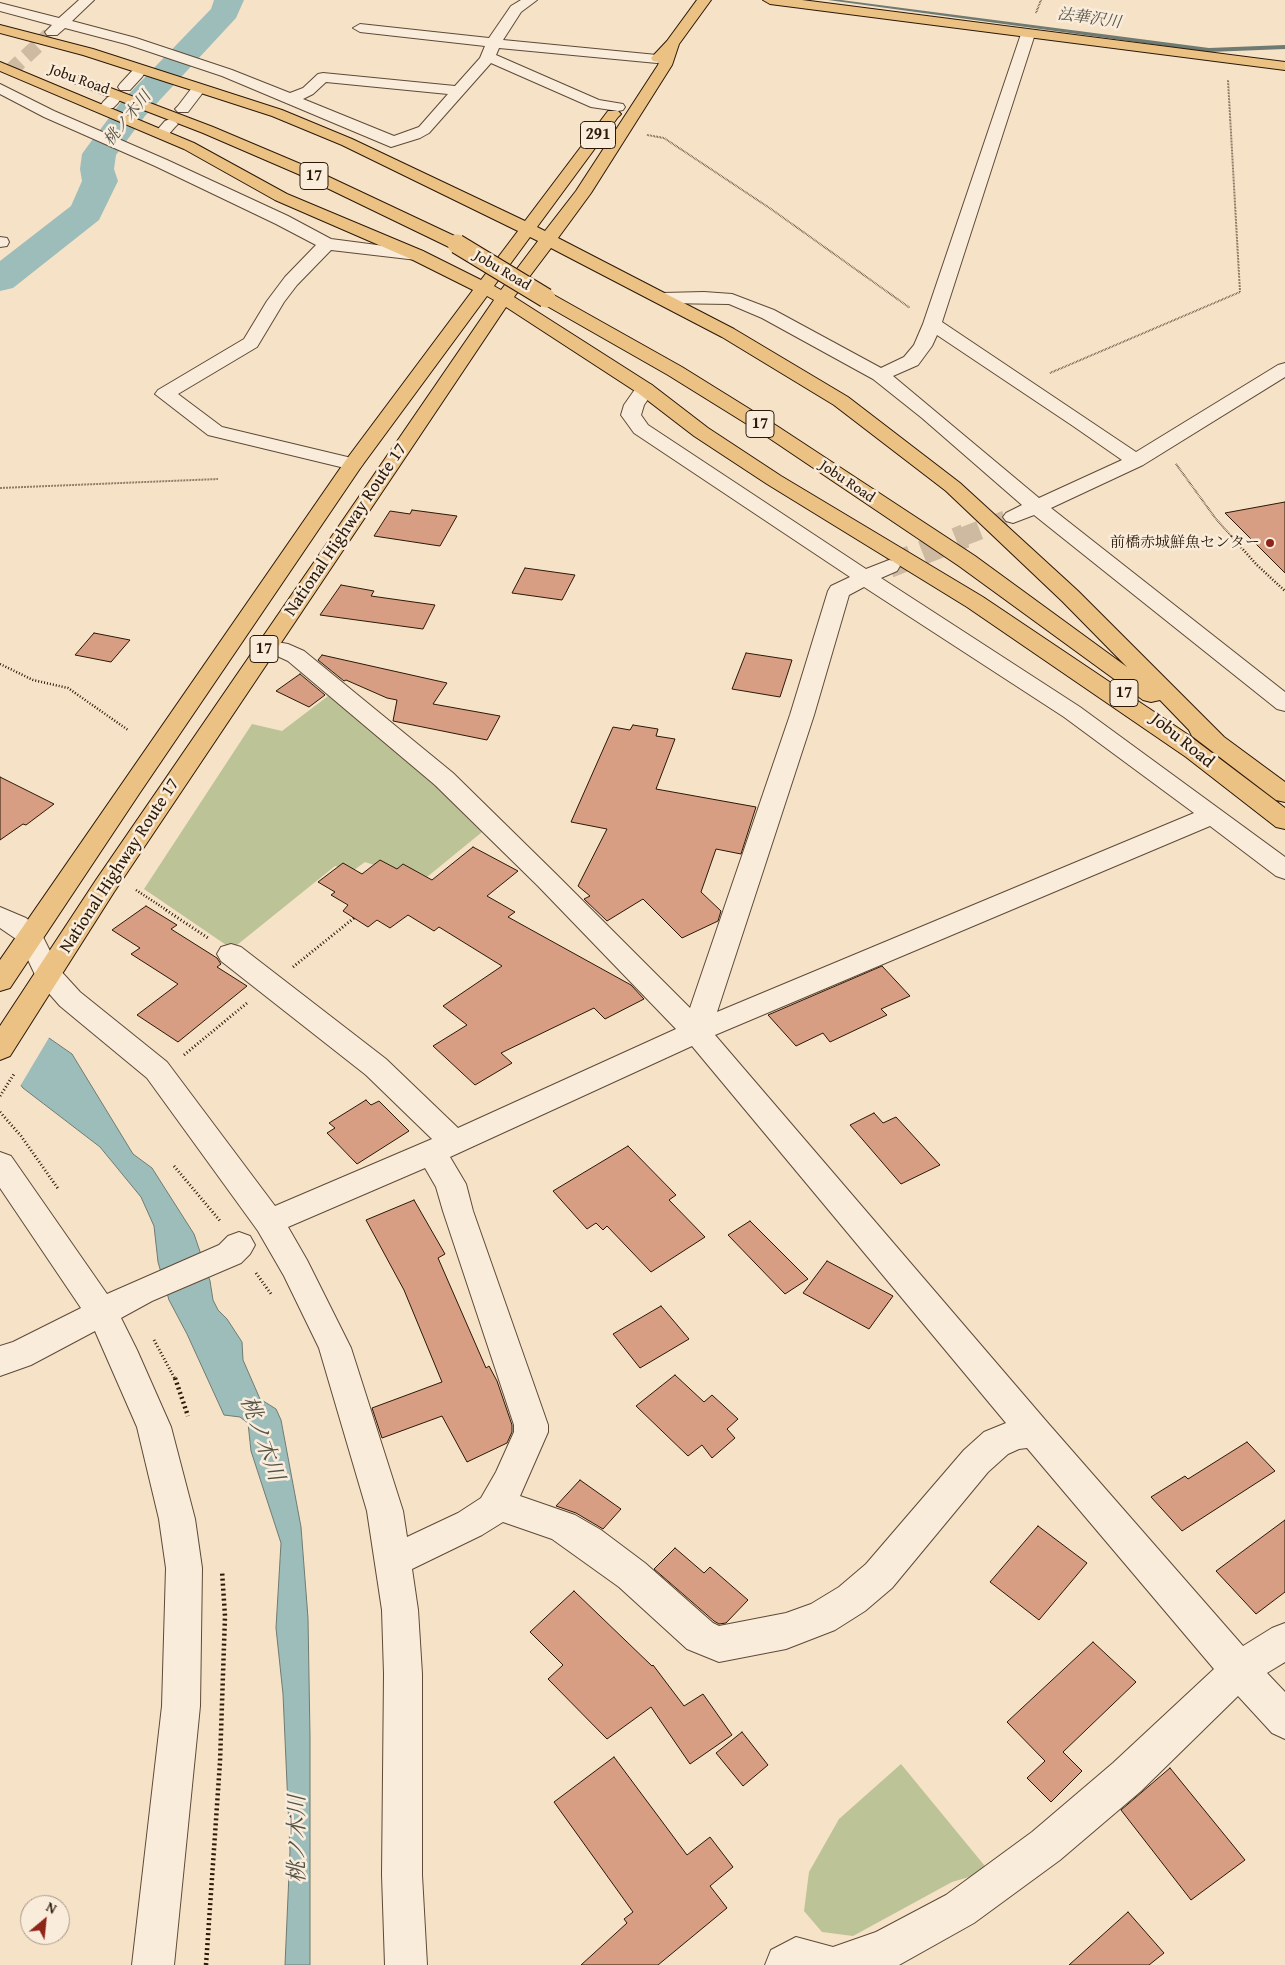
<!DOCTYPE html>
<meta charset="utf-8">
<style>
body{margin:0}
#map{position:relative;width:1285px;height:1965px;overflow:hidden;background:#f6e2c7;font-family:"Gentium Book Plus",serif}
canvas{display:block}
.north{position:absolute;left:20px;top:1895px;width:50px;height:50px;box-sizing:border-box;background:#f9ecdb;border:1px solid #a79786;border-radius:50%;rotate:28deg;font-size:14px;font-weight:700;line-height:20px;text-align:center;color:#2b1807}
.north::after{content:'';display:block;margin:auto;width:18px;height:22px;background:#8f2418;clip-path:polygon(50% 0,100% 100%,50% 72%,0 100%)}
</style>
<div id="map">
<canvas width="1285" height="1965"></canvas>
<div class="north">N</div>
</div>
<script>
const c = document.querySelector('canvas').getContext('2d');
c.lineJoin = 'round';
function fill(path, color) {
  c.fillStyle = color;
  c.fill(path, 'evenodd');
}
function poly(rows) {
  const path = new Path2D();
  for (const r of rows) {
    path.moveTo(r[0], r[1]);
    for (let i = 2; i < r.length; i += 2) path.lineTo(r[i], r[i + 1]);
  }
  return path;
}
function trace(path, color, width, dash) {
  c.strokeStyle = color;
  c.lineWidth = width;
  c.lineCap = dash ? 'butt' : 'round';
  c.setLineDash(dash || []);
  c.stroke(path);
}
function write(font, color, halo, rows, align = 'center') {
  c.font = font + ' "Gentium Book Plus","Noto Serif JP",serif';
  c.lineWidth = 5;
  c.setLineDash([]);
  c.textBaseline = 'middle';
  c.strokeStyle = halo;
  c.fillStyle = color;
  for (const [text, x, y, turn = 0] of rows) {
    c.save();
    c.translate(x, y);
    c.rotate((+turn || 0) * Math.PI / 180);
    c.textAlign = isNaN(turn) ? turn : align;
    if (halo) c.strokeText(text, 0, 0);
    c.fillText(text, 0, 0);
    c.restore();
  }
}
const green = poly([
 [332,693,487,828,427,877,403,864,397,869,380,860,374,865,365,862,354,870,335,866,232,949,144,889,252,724,282,731],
 [901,1764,989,1871,952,1882,853,1936,822,1932,804,1911,809,1872,839,1819]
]);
const water = poly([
 [0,1004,72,1054,133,1154,152,1168,194,1234,210,1281,213,1300,218,1310,227,1319,242,1342,243,1360,260,1399,276,1409,281,1420,301,1527,308,1618,310,1736,310,1965,285,1965,290,1851,283,1694,276,1628,281,1543,251,1451,248,1423,240,1417,224,1415,187,1334,169,1300,158,1262,154,1226,141,1197,100,1147,23,1088,0,1060,0,1004]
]);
const pier = poly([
 [0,1001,50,1036,19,1088,0,1064]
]);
const stream = poly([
 [828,0,841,0,1209,48,1285,45,1285,49,1209,52,828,0]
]);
const river = poly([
 [214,0,244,0,236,18,145,116,116,155,114,169,118,181,99,220,13,288,0,291,0,261,71,206,82,181,80,169,82,154,87,147,121,102,211,9,214,0]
]);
const building = poly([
 [1285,502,1285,573,1225,513,1285,502],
 [412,510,457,516,440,546,374,536,390,511,410,514,412,510],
 [525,568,575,575,562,600,512,593,525,568],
 [341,585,374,591,371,596,435,605,423,629,320,615,341,585],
 [94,633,130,640,111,662,75,655,94,633],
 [746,653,792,660,780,697,732,689,746,653],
 [322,655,447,683,433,704,500,716,487,740,393,721,397,700,387,698,346,680,344,681,318,660,322,655],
 [300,674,325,695,309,707,276,691,300,674],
 [633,725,658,729,656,736,675,739,656,789,756,807,741,854,716,849,701,892,721,911,718,921,682,938,643,899,607,921,584,899,590,896,578,886,607,829,571,822,613,727,630,730,633,725],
 [0,777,54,804,26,825,23,824,0,840,0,777],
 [473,847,518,871,487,896,515,912,508,917,631,985,644,999,605,1019,594,1008,501,1053,512,1063,475,1085,433,1046,467,1025,443,1006,502,966,439,927,434,931,408,915,390,928,377,920,368,927,343,911,348,905,331,895,335,892,318,882,343,863,362,874,380,860,397,869,403,864,432,880,473,847],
 [146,906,177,925,171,929,217,958,221,964,217,967,247,986,178,1042,137,1015,178,984,131,954,140,948,112,930,146,906],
 [882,966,910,996,881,1009,887,1015,830,1042,823,1033,796,1046,768,1015,882,966],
 [366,1100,371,1105,379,1101,409,1131,357,1164,327,1133,335,1128,329,1123,366,1100],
 [874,1113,883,1123,896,1117,940,1165,901,1184,850,1125,874,1113],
 [628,1146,676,1195,669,1200,705,1237,651,1272,607,1226,603,1230,596,1223,587,1229,553,1191,628,1146],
 [414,1200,445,1254,438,1258,486,1368,489,1366,497,1381,512,1425,512,1432,507,1443,467,1462,442,1416,382,1438,372,1408,442,1382,404,1290,366,1220,414,1200],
 [750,1221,808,1279,785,1294,728,1235,750,1221],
 [827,1261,893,1296,869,1329,803,1293,827,1261],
 [661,1306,689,1339,640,1368,613,1334,661,1306],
 [675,1375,704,1402,712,1395,738,1419,727,1429,735,1438,712,1458,702,1445,688,1456,636,1406,675,1375],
 [1247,1442,1275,1471,1182,1531,1151,1497,1185,1476,1188,1479,1247,1442],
 [580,1480,621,1509,603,1529,576,1513,556,1506,580,1480],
 [1285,1520,1285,1592,1256,1614,1216,1571,1285,1520],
 [1038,1526,1087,1563,1039,1620,990,1582,1038,1526],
 [675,1548,704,1573,710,1567,748,1600,726,1623,719,1624,714,1621,654,1569,675,1548],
 [574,1591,652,1666,653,1665,684,1706,703,1694,732,1735,690,1764,651,1707,607,1739,548,1679,563,1665,530,1632,574,1591],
 [1093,1642,1136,1682,1063,1752,1082,1771,1051,1802,1027,1778,1045,1761,1007,1722,1093,1642],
 [742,1732,768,1765,743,1786,716,1753,742,1732],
 [614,1757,687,1855,710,1837,733,1867,710,1886,727,1908,658,1965,581,1965,627,1923,624,1919,633,1912,554,1802,614,1757],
 [1170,1768,1245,1860,1191,1900,1121,1810,1170,1768],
 [1128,1912,1164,1953,1149,1965,1069,1965,1128,1912]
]);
const minorTunnelFar2 = poly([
 [9,72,49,35]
]);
const minorTunnelFar1 = poly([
 [962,537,1013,517]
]);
const minorTunnel = poly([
 [889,566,965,536]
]);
const pathFar3 = poly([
 [1036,13,1041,0],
 [647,135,664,138,771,209,910,308],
 [1050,373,1240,292,1228,80],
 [1176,464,1216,519,1232,537],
 [0,488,218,479]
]);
const pathFar2 = poly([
 [1231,536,1257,565,1285,591],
 [0,664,33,680,68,688,128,730],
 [136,890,168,911]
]);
const pathFar1 = poly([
 [166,910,208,938],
 [293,967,354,918],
 [184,1055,247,1003],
 [0,1096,14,1074],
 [0,1112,21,1136,59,1190],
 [174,1166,221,1222],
 [256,1273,271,1294],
 [154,1340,175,1379]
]);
const path = poly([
 [175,1378,188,1416],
 [206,1965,220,1762,225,1616,222,1571]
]);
const minor = poly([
 [79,0,94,0,72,21,136,38,232,70,290,93,303,88,318,74,323,73,455,86,480,58,485,46,360,32,353,28,360,24,489,38,511,6,521,0,537,0,521,12,503,40,657,55,662,56,664,59,662,62,657,63,499,48,496,55,599,100,623,104,625,107,623,110,618,111,591,107,491,63,429,133,420,138,391,147,222,76,126,44,65,28,57,35,47,35,45,32,52,25,0,11,0,3,59,18,79,0],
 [326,82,448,94,419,127,394,136,303,99,313,94,326,82],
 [1028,30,1035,34,942,322,1136,452,1278,365,1285,363,1285,377,1143,465,1051,508,1285,692,1285,711,1277,709,1034,515,1013,523,1006,521,1003,517,1006,513,1022,505,922,418,873,379,762,318,729,304,662,303,656,302,653,298,656,294,662,293,704,292,732,294,774,310,881,368,904,357,914,345,923,324,1021,34,1028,30],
 [937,335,1073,426,1122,460,1039,498,893,376,918,365,932,346,937,335],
 [137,70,142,71,144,74,142,77,130,90,120,90,118,87,120,84,132,71,137,70],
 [0,84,54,111,167,160,288,216,331,239,423,251,426,255,423,259,417,260,331,250,297,285,284,302,257,347,178,394,222,427,360,460,363,464,360,468,353,470,208,435,155,394,158,390,244,339,267,301,285,277,316,245,276,224,155,166,44,117,0,94,0,84],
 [196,88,201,89,203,92,201,95,188,112,178,112,175,109,178,106,191,89,196,88],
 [113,96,118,97,120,100,118,103,113,108,103,108,101,105,103,102,108,97,113,96],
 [170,119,175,121,178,124,175,127,168,135,158,135,155,132,158,129,165,121,170,119],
 [0,237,7,238,9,242,7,246,0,247,0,237],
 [645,383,652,385,655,389,644,405,641,415,648,425,866,569,889,560,897,561,900,566,897,571,881,578,1080,707,1285,857,1285,879,1276,876,1210,826,715,1035,1047,1422,1243,1646,1272,1628,1285,1623,1285,1662,1267,1673,1285,1692,1285,1739,1272,1733,1238,1696,1141,1791,1060,1860,974,1923,899,1965,765,1965,771,1950,796,1937,833,1947,876,1932,946,1895,1032,1832,1113,1763,1214,1669,1027,1448,1019,1449,1008,1454,988,1472,892,1588,865,1611,835,1630,786,1649,719,1662,687,1649,619,1587,552,1539,503,1522,482,1535,412,1569,418,1610,422,1674,422,1875,427,1965,385,1965,382,1875,384,1674,382,1610,367,1511,319,1348,284,1276,258,1231,147,1078,60,1006,38,981,19,941,0,928,0,907,26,918,39,929,59,969,80,992,167,1062,275,1206,432,1139,366,1075,221,961,217,954,221,947,231,944,241,947,386,1059,458,1128,676,1029,538,886,435,785,288,661,275,655,258,652,255,647,258,642,266,640,288,644,304,651,453,773,556,874,690,1008,790,715,828,591,831,586,850,577,634,433,621,415,624,405,638,385,645,383],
 [864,587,1064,717,1194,813,717,1012,814,715,849,595,864,587],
 [692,1046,1006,1423,984,1432,964,1450,866,1564,839,1587,811,1604,786,1613,719,1626,713,1623,645,1563,601,1530,575,1515,520,1496,548,1432,548,1425,473,1211,466,1184,450,1157,692,1046],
 [425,1168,436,1187,443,1211,514,1425,514,1432,496,1472,481,1498,458,1513,407,1537,403,1511,351,1348,307,1260,288,1227,425,1168],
 [0,1152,11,1156,107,1294,219,1245,228,1236,239,1232,250,1236,255,1245,250,1254,241,1263,152,1301,121,1318,137,1350,171,1427,195,1519,202,1568,200,1706,174,1965,132,1965,162,1706,166,1568,159,1519,137,1427,95,1331,31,1365,0,1376,0,1346,13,1342,81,1308,0,1188,0,1152]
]);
const major = poly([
 [763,0,802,0,1285,62,1285,70,770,4,763,0]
]);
const highway = poly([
 [697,0,711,0,679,44,672,65,591,193,558,238,734,329,848,397,960,483,1078,591,1224,737,1285,782,1285,802,1276,800,1192,736,1189,730,1160,700,1151,702,1143,700,959,566,763,434,668,375,540,302,537,298,540,294,546,293,552,294,682,367,777,426,975,556,1127,667,1062,601,946,491,834,405,722,337,551,248,514,297,652,385,708,428,781,476,983,597,1187,734,1285,808,1285,829,1276,827,1186,757,967,607,767,484,694,436,638,393,506,307,114,892,10,1056,0,1060,0,1026,96,880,494,300,487,296,361,467,139,794,10,988,0,991,0,960,346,460,473,290,411,259,275,200,184,149,0,71,0,62,194,143,287,194,423,251,481,280,518,231,342,145,272,116,83,55,0,33,0,25,93,49,282,110,352,139,525,221,608,111,618,111,621,114,618,117,537,227,545,231,576,191,658,65,659,62,653,61,651,58,667,41,697,0],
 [530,237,538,241,501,290,494,286,530,237],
 [79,76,213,127,310,168,463,240,465,244,463,248,451,248,298,174,203,133,74,83,72,80,74,77,79,76]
]);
const highwayBridge = poly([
 [457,244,546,298]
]);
const markers = [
 [1270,543,5,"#8f2418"]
];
const farStreetnames = [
 ["Jobu Road",79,80,20],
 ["Jobu Road",502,271,31],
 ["Jobu Road",847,482,34]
];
const farPoinames = [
 ["前橋赤城鮮魚センター",1260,543]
];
const farWaternames = [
 ["法華沢川",1089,19,8],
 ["桃ノ木川",128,119,-51]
];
const shields = [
 [598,135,35],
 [314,176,28],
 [760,424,28],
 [264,649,28],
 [1124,693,28]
];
const shieldNames = [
 ["291",598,135],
 ["17",314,176],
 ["17",760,424],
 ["17",264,649],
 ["17",1124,693]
];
const streetNames = [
 ["National Highway Route 17",346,530,-56],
 ["Jobu Road",1182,741,39],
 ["National Highway Route 17",120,866,-57]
];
const nearWaternames = [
 ["桃ノ木川",261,1439,70],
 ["桃ノ木川",298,1839,-90]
];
fill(green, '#bcc396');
fill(water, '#9dbdba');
trace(water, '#6f7b72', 1);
fill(pier, '#f6e2c7');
fill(stream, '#6f7b72');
fill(river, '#9dbdba');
fill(building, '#d79e83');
trace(building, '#2b1807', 1);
trace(minorTunnelFar2, '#cdbaa1', 15, [15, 8]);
trace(minorTunnelFar1, '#cdbaa1', 19, [19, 9]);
trace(minorTunnel, '#cdbaa1', 24, [24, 12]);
trace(minor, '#5e4a37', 2);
trace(major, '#2b1807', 2);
trace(highway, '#2b1807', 2);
trace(pathFar3, '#2b1807', 2, [0.5, 1]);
trace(pathFar2, '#2b1807', 2.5, [1, 2]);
trace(pathFar1, '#2b1807', 3, [1, 2.5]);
trace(path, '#2b1807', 4.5, [2, 3]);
fill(minor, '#f9ecdb');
fill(major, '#ebc184');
fill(highway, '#ebc184');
trace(highwayBridge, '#2b1807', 21, []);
trace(highwayBridge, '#ebc184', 19);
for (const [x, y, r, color] of markers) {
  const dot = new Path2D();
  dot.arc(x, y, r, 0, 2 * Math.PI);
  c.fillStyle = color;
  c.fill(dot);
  trace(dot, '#f9ecdb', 2);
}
write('15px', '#2b1807', '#f9ecdb', farStreetnames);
write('15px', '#2b1807', '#f9ecdb', farPoinames, 'right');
write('italic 16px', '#535246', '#f9ecdb', farWaternames);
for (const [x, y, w] of shields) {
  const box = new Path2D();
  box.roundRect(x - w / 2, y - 13.5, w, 27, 4);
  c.fillStyle = '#f9ecdb';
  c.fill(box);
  trace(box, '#2b1807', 1);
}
write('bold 16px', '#2b1807', null, shieldNames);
write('18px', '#2b1807', '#f9ecdb', streetNames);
write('italic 22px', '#535246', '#f9ecdb', nearWaternames);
</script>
